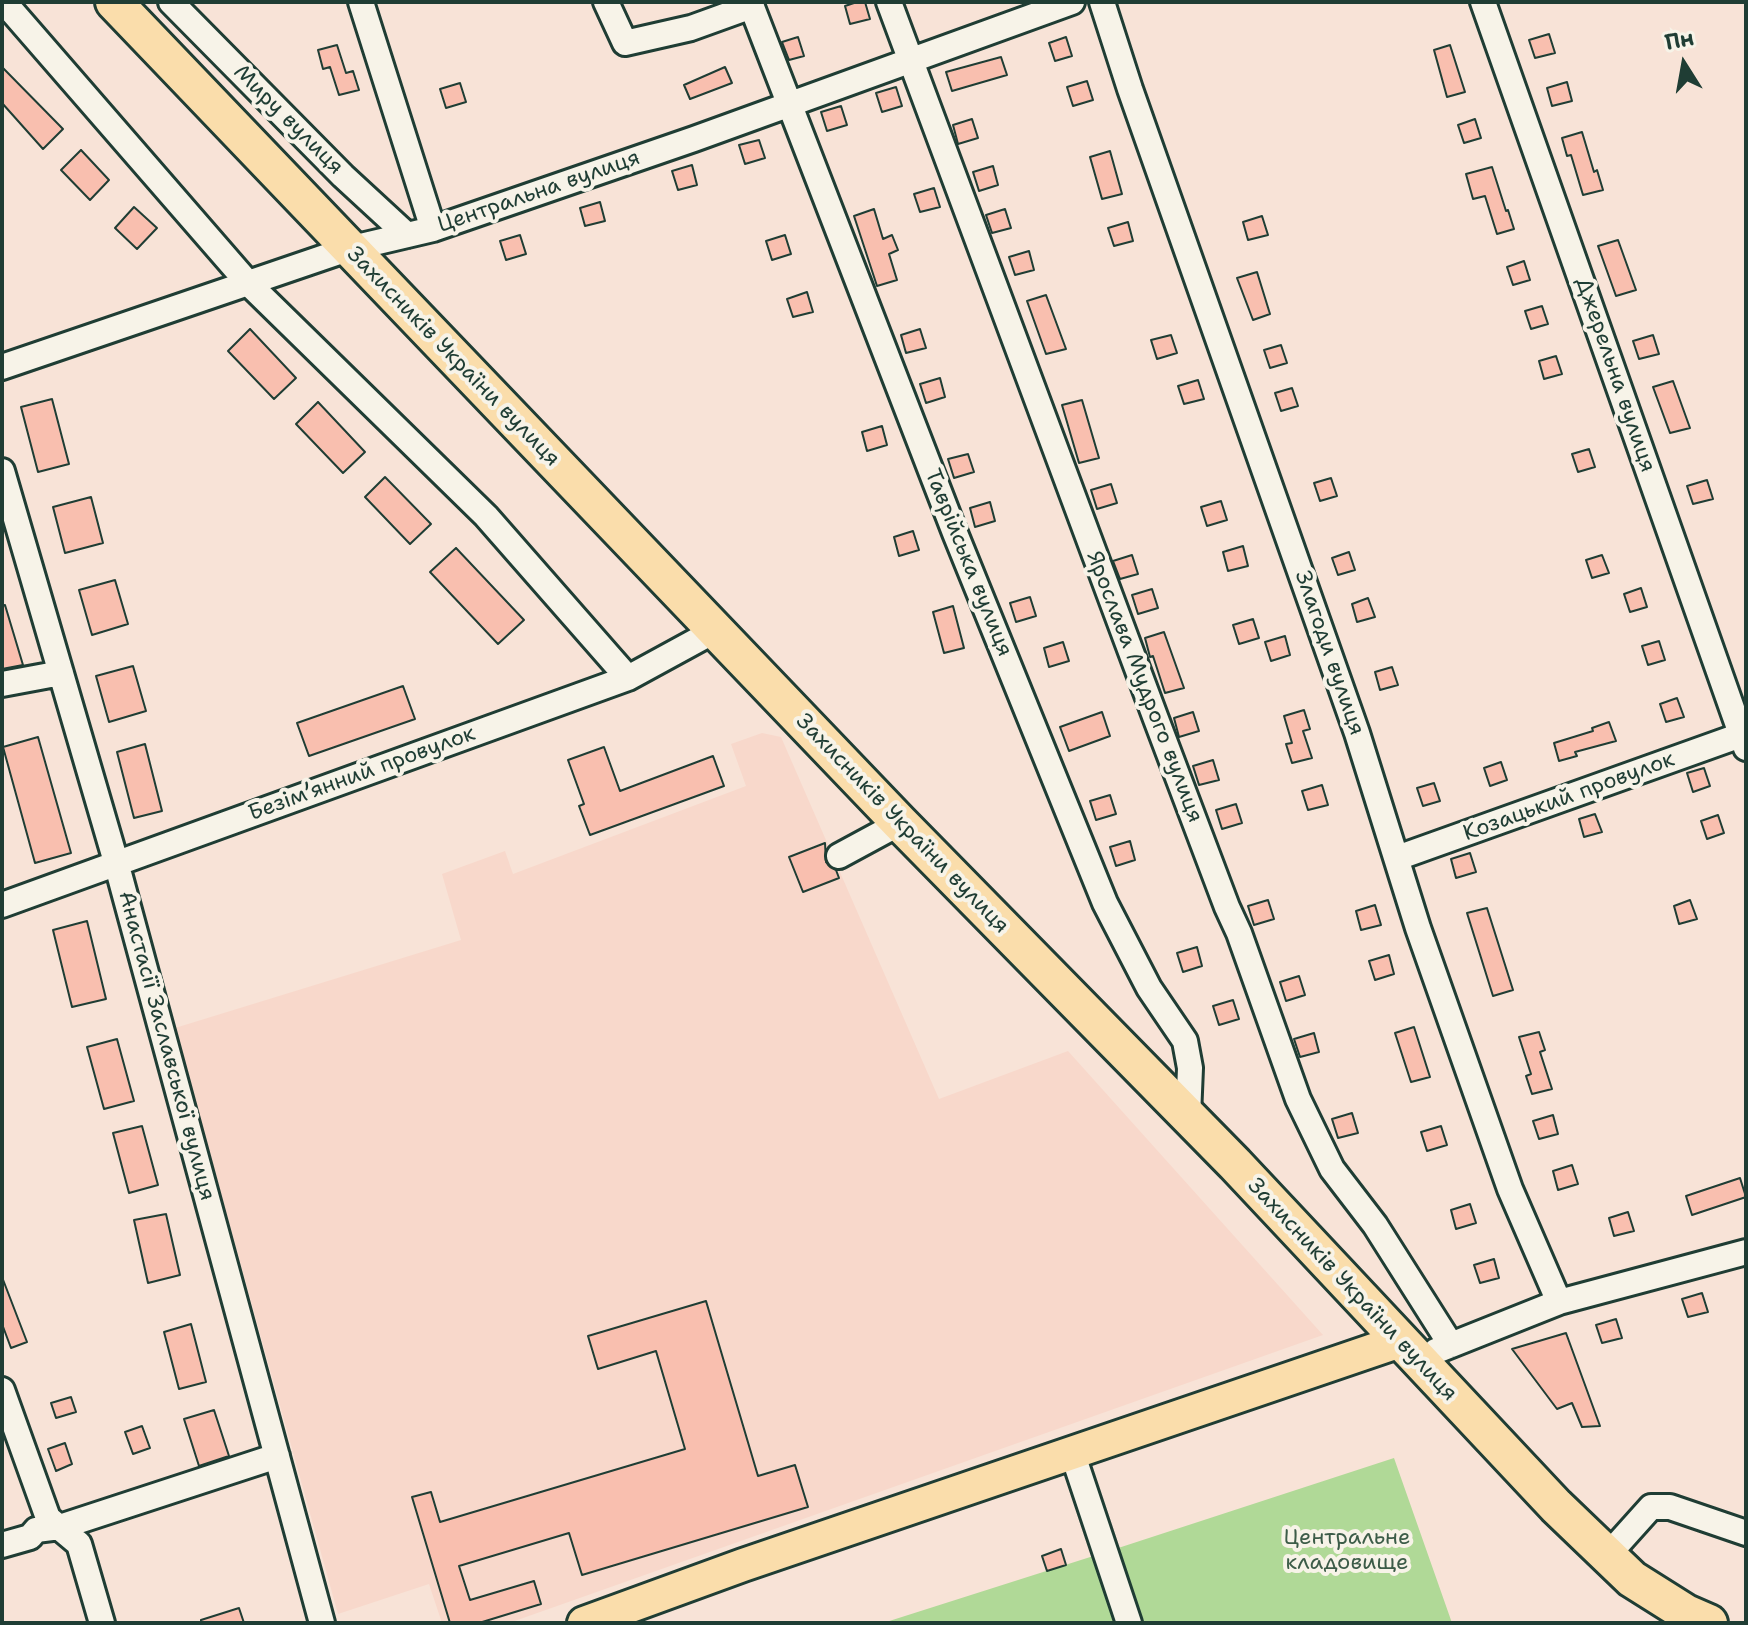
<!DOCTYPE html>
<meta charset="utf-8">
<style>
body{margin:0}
#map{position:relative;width:1748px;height:1625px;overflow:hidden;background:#f8e3d7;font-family:"Shantell Sans",sans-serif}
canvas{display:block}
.frame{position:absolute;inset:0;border:4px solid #1f3d34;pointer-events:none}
.north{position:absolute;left:1644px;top:24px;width:80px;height:80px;-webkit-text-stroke:6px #f7f3e8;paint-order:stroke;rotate:349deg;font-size:22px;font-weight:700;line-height:32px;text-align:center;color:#1f3d34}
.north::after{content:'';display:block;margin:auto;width:28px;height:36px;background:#1f3d34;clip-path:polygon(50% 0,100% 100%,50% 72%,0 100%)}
</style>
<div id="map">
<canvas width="1748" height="1625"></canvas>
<div class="frame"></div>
<div class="north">Пн</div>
</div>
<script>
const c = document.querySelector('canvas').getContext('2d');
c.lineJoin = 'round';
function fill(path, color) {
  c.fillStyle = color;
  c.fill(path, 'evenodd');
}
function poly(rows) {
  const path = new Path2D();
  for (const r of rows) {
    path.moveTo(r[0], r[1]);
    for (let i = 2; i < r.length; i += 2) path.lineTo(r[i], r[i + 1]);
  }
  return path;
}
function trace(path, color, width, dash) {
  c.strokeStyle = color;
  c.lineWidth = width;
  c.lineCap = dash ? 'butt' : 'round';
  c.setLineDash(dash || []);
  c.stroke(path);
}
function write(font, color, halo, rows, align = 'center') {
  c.font = font + ' "Shantell Sans",sans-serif';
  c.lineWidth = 8;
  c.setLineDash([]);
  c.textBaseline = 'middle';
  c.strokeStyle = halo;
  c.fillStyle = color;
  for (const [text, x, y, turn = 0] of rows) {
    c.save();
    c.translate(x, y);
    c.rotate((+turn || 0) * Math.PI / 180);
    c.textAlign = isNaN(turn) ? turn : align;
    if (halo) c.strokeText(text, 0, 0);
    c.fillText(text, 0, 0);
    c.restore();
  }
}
const built = poly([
 [762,733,781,737,939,1099,1068,1051,1323,1335,509,1623,442,1623,429,1584,338,1614,175,1028,461,940,442,874,505,851,513,874,746,786,731,744]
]);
const green = poly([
 [1394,1458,1452,1623,883,1623,1106,1552]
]);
const building = poly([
 [857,2,865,2,870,19,850,24,845,6,857,2],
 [1549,34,1555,53,1535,58,1529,40,1549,34],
 [798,37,804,56,789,60,782,42,798,37],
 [1066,37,1072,56,1055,61,1049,43,1066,37],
 [337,45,346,73,353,71,359,90,339,95,330,67,323,69,318,50,337,45],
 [1450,45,1465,92,1447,97,1434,50,1450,45],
 [1001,57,1007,75,952,91,946,72,1001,57],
 [2,67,63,129,43,149,2,103,2,67],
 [725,67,732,83,690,99,684,85,725,67],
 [1087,81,1093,100,1073,106,1067,87,1087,81],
 [1567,82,1572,101,1552,106,1547,88,1567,82],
 [460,83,466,102,446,108,440,89,460,83],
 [896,87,902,106,882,112,876,93,896,87],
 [841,106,847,125,827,131,821,112,841,106],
 [972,119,978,138,958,144,953,125,972,119],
 [1475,119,1481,138,1464,143,1458,125,1475,119],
 [1582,132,1594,172,1597,170,1603,190,1583,195,1571,155,1567,156,1562,138,1582,132],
 [759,140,765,158,745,164,739,145,759,140],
 [81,150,109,180,90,200,61,170,81,150],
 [1110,151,1122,194,1102,199,1090,157,1110,151],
 [692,165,697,185,678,190,672,171,692,165],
 [993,166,998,185,979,191,973,172,993,166],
 [1492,167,1506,211,1508,210,1514,229,1497,234,1485,196,1473,199,1466,174,1492,167],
 [934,188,940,207,920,212,914,194,934,188],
 [600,202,605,221,585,226,580,208,600,202],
 [134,207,157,228,137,249,115,228,134,207],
 [874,209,883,239,892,235,898,250,889,254,897,280,877,286,854,216,874,209],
 [1005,209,1011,228,992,233,986,215,1005,209],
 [1262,216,1268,235,1248,240,1243,222,1262,216],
 [1128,222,1133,241,1114,246,1108,228,1128,222],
 [520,235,526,254,506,260,500,241,520,235],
 [785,235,791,254,772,260,766,241,785,235],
 [1618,240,1636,290,1616,296,1598,246,1618,240],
 [1029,251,1034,270,1015,275,1009,257,1029,251],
 [1524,261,1530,280,1513,285,1507,267,1524,261],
 [1257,272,1270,314,1253,320,1237,278,1257,272],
 [807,292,813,312,793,317,787,299,807,292],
 [1046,295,1066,349,1046,354,1027,301,1046,295],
 [1542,306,1548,324,1531,329,1525,311,1542,306],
 [250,329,296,378,274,399,228,351,250,329],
 [920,329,926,348,906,353,901,335,920,329],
 [1171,335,1177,353,1157,359,1151,340,1171,335],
 [1653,335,1659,354,1639,359,1633,341,1653,335],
 [1281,345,1287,363,1270,368,1264,350,1281,345],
 [1556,356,1562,374,1544,379,1539,361,1556,356],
 [940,378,945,397,926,403,920,384,940,378],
 [1198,380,1204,399,1184,404,1178,386,1198,380],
 [1673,381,1690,428,1670,433,1653,387,1673,381],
 [1292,388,1298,406,1281,411,1275,393,1292,388],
 [52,399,69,464,38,472,21,407,52,399],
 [1082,400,1099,458,1079,463,1062,405,1082,400],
 [318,402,365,452,343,473,296,424,318,402],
 [882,426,887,445,867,451,862,432,882,426],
 [1589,449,1595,467,1578,472,1572,454,1589,449],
 [968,454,974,472,954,478,948,459,968,454],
 [385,477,431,524,410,544,365,497,385,477],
 [1331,478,1337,496,1320,501,1314,483,1331,478],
 [1707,480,1713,499,1693,504,1687,486,1707,480],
 [1111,484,1117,503,1097,509,1091,490,1111,484],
 [91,497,103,543,65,553,53,507,91,497],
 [1221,501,1227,520,1207,526,1201,507,1221,501],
 [990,502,995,521,975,527,970,508,990,502],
 [913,531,919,550,899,556,894,537,913,531],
 [1243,546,1248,566,1228,571,1223,552,1243,546],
 [456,548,524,620,498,644,430,572,456,548],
 [1349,552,1355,570,1338,575,1332,558,1349,552],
 [1132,555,1138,574,1120,579,1113,561,1132,555],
 [1602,555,1609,573,1592,578,1586,560,1602,555],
 [115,580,128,624,92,635,79,590,115,580],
 [1641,588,1647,607,1630,612,1624,594,1641,588],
 [1152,589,1158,608,1138,614,1132,595,1152,589],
 [1030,597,1036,616,1016,622,1010,603,1030,597],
 [1368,598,1375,617,1357,622,1352,604,1368,598],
 [5,605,23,665,2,669,2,606,5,605],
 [953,606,964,648,944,653,933,612,953,606],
 [1253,619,1259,638,1239,644,1233,625,1253,619],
 [1164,632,1184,688,1165,693,1153,656,1150,657,1145,638,1164,632],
 [1285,636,1290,655,1271,661,1265,642,1285,636],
 [1659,641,1665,660,1648,665,1642,646,1659,641],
 [1063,642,1069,661,1049,667,1044,648,1063,642],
 [133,666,146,711,109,722,96,676,133,666],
 [1392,667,1398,685,1380,690,1375,672,1392,667],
 [403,686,415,719,309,756,297,723,403,686],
 [1677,698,1684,717,1666,722,1660,704,1677,698],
 [1304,710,1310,729,1303,731,1312,758,1292,763,1286,744,1292,743,1284,716,1304,710],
 [1102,712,1110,736,1069,751,1060,727,1102,712],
 [1193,712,1199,731,1179,737,1174,718,1193,712],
 [1609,722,1616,741,1575,752,1577,756,1559,761,1554,743,1593,731,1592,728,1609,722],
 [38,737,71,853,35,863,3,747,38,737],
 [145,744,162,811,134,818,117,752,145,744],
 [604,747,620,791,713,756,724,786,590,835,579,806,584,804,568,760,604,747],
 [1213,760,1219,780,1199,785,1193,766,1213,760],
 [1501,762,1507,780,1490,786,1484,768,1501,762],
 [1704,768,1710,786,1693,792,1687,773,1704,768],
 [1434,783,1440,801,1423,806,1417,788,1434,783],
 [1322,785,1328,805,1308,810,1302,791,1322,785],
 [1110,795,1116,814,1096,820,1090,801,1110,795],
 [1236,804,1242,823,1222,829,1216,810,1236,804],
 [1595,814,1602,832,1584,837,1579,819,1595,814],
 [1718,815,1724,833,1707,839,1701,821,1718,815],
 [1130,841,1135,860,1116,866,1110,847,1130,841],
 [825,843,826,862,836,870,839,878,803,892,789,857,825,843],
 [1470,853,1476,872,1456,878,1451,859,1470,853],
 [1268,900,1274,919,1254,925,1248,906,1268,900],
 [1690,900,1697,919,1679,924,1674,906,1690,900],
 [1375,905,1381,925,1361,930,1356,911,1375,905],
 [1487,908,1513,990,1493,996,1467,913,1487,908],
 [87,921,106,999,72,1007,53,930,87,921],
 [1197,947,1202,966,1183,972,1177,953,1197,947],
 [1389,955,1394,974,1375,980,1369,961,1389,955],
 [1299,976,1305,995,1286,1001,1280,982,1299,976],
 [1233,1000,1239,1019,1219,1025,1213,1006,1233,1000],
 [1414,1027,1430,1077,1411,1082,1395,1033,1414,1027],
 [1539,1032,1545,1050,1540,1052,1552,1089,1532,1094,1526,1076,1531,1074,1519,1037,1539,1032],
 [1314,1033,1319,1052,1300,1057,1294,1039,1314,1033],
 [117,1039,134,1101,104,1109,87,1047,117,1039],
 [1352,1113,1358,1133,1338,1138,1332,1119,1352,1113],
 [1553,1115,1558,1134,1539,1139,1533,1121,1553,1115],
 [142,1126,158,1185,129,1193,113,1133,142,1126],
 [1441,1126,1447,1145,1427,1151,1421,1132,1441,1126],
 [1572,1165,1578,1184,1558,1190,1553,1171,1572,1165],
 [1740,1178,1746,1197,1692,1215,1686,1196,1740,1178],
 [1470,1204,1476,1223,1456,1229,1451,1210,1470,1204],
 [1628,1212,1634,1231,1614,1236,1609,1218,1628,1212],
 [166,1214,180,1275,148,1283,134,1220,166,1214],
 [1494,1259,1499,1278,1480,1283,1474,1265,1494,1259],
 [2,1277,27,1342,11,1348,2,1324,2,1277],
 [1702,1293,1708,1312,1688,1317,1682,1299,1702,1293],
 [706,1301,758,1476,795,1465,808,1507,582,1575,569,1533,459,1566,470,1600,534,1581,541,1604,479,1623,450,1623,412,1497,431,1492,440,1522,685,1449,656,1351,598,1369,588,1336,706,1301],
 [1616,1319,1622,1338,1602,1343,1596,1325,1616,1319],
 [191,1324,206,1382,179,1389,164,1332,191,1324],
 [1566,1333,1600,1426,1582,1427,1572,1403,1557,1409,1512,1349,1566,1333],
 [71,1397,76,1412,56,1418,51,1403,71,1397],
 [214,1410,229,1456,199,1466,184,1419,214,1410],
 [142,1426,150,1448,133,1454,125,1432,142,1426],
 [65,1443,72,1464,56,1471,48,1449,65,1443],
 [1061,1549,1066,1565,1047,1571,1042,1556,1061,1549],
 [239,1608,244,1623,201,1623,201,1620,239,1608]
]);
const minor = poly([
 [4,2,248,283,486,516,628,678],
 [171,2,343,176,407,235],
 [361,2,433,229],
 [606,2,625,43,691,28,752,6],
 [750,2,955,533,1105,903,1149,988,1185,1041,1190,1068,1188,1116],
 [889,2,1156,719,1227,907,1239,933,1298,1099,1332,1169,1375,1225,1451,1345],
 [1102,2,1130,89,1357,733,1418,928,1510,1189,1559,1302],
 [1483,2,1746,748],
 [2,367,348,249,433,229,694,139,1072,2],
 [2,471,116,862,322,1623],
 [2,684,61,673],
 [839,856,900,823],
 [1397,858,1741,735],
 [2,905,628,678,716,630],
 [1436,1351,1559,1302,1746,1252],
 [2,1390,48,1518,79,1544,102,1623],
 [1072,1452,1129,1623],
 [2,1545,30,1537,36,1530,60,1527,277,1456],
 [1607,1556,1651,1507,1670,1507,1746,1533]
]);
const major = poly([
 [584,1623,743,1565,1400,1341]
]);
const highway = poly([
 [114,2,900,823,1235,1164,1556,1506,1632,1579,1686,1613,1709,1623]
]);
const streetNames = [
 ["Миру вулиця",288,120,45],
 ["Центральна вулиця",539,192,-19],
 ["Захисників України вулиця",453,357,46],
 ["Джерельна вулиця",1615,375,71],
 ["Таврійська вулиця",968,563,68],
 ["Злагоди вулиця",1329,653,71],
 ["Ярослава Мудрого вулиця",1144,687,69],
 ["Безімʼянний провулок",362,774,-20],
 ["Козацький провулок",1569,797,-20],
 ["Захисників України вулиця",902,824,46],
 ["Анастасії Заславської вулиця",166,1046,75],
 ["Захисників України вулиця",1352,1290,47]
];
const parkNames = [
 ["Центральне",1347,1538],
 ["кладовище",1347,1563]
];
fill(built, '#f8d8cb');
fill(green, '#b0d997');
fill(building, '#f9bfaf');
trace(building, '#1f3d34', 2);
trace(minor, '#1f3d34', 30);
trace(major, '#1f3d34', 38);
trace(highway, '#1f3d34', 42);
trace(minor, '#f7f3e8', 24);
trace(major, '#faddab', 32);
trace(highway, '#faddab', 36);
write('22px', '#1f3d34', '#f7f3e8', streetNames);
write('22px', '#3c5c48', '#f7f3e8', parkNames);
</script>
